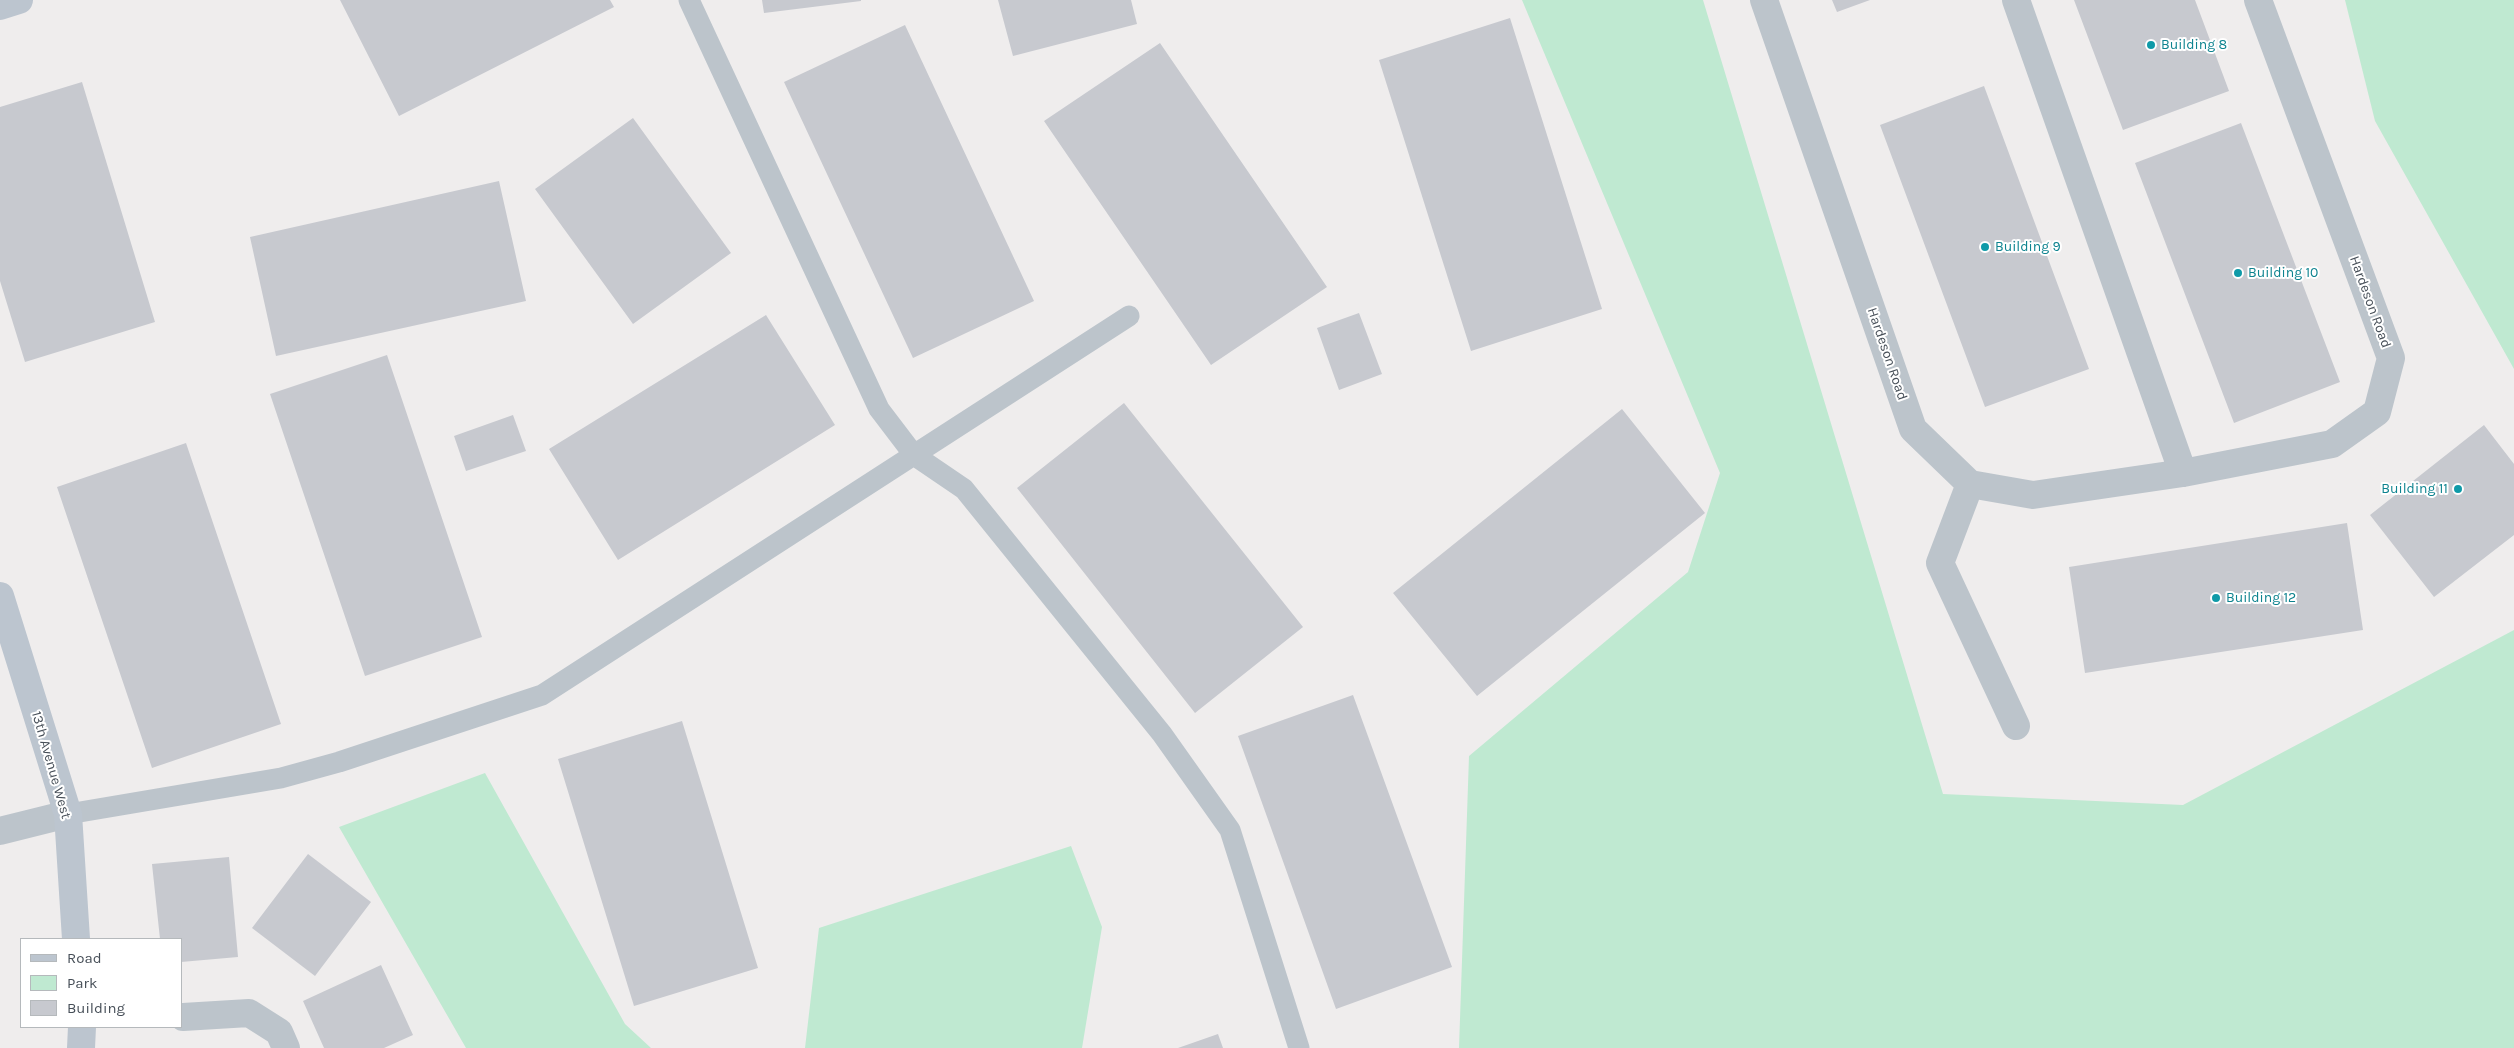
<!DOCTYPE html>
<style>
body{margin:0}
#map{position:relative;width:2514px;height:1048px;overflow:hidden;background:#efeded;font-family:Karla,sans-serif}
canvas{display:block}
.legend{position:absolute;left:20px;top:938px;width:162px;height:90px;box-sizing:border-box;background:#fff;border:1px solid #b5b9bc;margin:0;padding:6px 9px;list-style:none;font-size:15px;color:#474f58}
.legend li{display:flex;align-items:center;gap:10px;height:25px}
.legend b{width:25px;border:1px solid #b5b9bc}
</style>
<div id="map">
<canvas width="2514" height="1048"></canvas>
<ul class="legend">
<li><b style="height:6px;background:#bcc5cf"></b>Road</li>
<li><b style="height:14px;background:#bfe9d1"></b>Park</li>
<li><b style="height:14px;background:#c7c9cf"></b>Building</li>
</ul>
</div>
<script>
const c = document.querySelector('canvas').getContext('2d');
c.lineJoin = 'round';
function fill(path, color) {
  c.fillStyle = color;
  c.fill(path, 'evenodd');
}
function poly(rows) {
  const path = new Path2D();
  for (const r of rows) {
    path.moveTo(r[0], r[1]);
    for (let i = 2; i < r.length; i += 2) path.lineTo(r[i], r[i + 1]);
  }
  return path;
}
function trace(path, color, width, dash) {
  c.strokeStyle = color;
  c.lineWidth = width;
  c.lineCap = dash ? 'butt' : 'round';
  c.setLineDash(dash || []);
  c.stroke(path);
}
function write(font, color, halo, rows, align = 'center') {
  c.font = font + ' Karla,sans-serif';
  c.lineWidth = 4;
  c.setLineDash([]);
  c.textBaseline = 'middle';
  c.strokeStyle = halo;
  c.fillStyle = color;
  for (const [text, x, y, turn = 0] of rows) {
    c.save();
    c.translate(x, y);
    c.rotate((+turn || 0) * Math.PI / 180);
    c.textAlign = isNaN(turn) ? turn : align;
    if (halo) c.strokeText(text, 0, 0);
    c.fillText(text, 0, 0);
    c.restore();
  }
}
const green = poly([
 [1522,0,1703,0,1943,794,2183,805,2514,630,2514,1048,1459,1048,1469,756,1688,572,1720,473],
 [2345,0,2514,0,2514,369,2375,121],
 [485,773,625,1024,651,1048,466,1048,339,827],
 [1071,846,1102,927,1082,1048,805,1048,819,928]
]);
const building = poly([
 [340,0,610,0,614,7,399,116],
 [762,0,861,0,861,1,764,13],
 [998,0,1131,0,1137,24,1013,56],
 [1832,0,1870,0,1837,12],
 [2074,0,2195,0,2229,91,2123,130],
 [1510,18,1602,309,1471,351,1379,60],
 [905,25,1034,301,913,358,784,82],
 [1160,43,1327,287,1211,365,1044,121],
 [82,82,155,322,25,362,0,281,0,107],
 [1984,86,2089,369,1985,407,1880,125],
 [633,118,731,253,633,324,535,189],
 [2241,123,2340,382,2234,423,2135,163],
 [499,181,526,301,276,356,250,237],
 [1359,313,1382,374,1339,390,1317,328],
 [766,315,835,425,618,560,549,449],
 [387,355,482,637,365,676,270,394],
 [1124,403,1303,627,1195,713,1017,488],
 [1622,409,1705,513,1477,696,1393,593],
 [513,415,526,451,466,471,454,436],
 [2484,425,2514,464,2514,535,2434,597,2370,515],
 [186,443,281,724,152,768,57,487],
 [2347,523,2363,630,2085,673,2069,567],
 [1353,695,1452,967,1336,1009,1238,736],
 [682,721,758,968,634,1006,558,759],
 [308,854,371,902,315,976,252,928],
 [229,857,238,957,181,962,181,939,160,939,152,864],
 [381,965,413,1035,384,1048,324,1048,303,1001],
 [1218,1034,1223,1048,1178,1048]
]);
const lane = poly([
 [689,0,879,409,914,455,964,489,1162,734,1230,830,1299,1048],
 [68,814,281,778,339,762,542,695,1129,316]
]);
const street = poly([
 [1764,0,1913,429,1970,484,2033,495,2183,473,2332,444,2377,412,2391,358,2258,0],
 [2016,0,2183,473],
 [1970,484,1940,563,2016,726],
 [0,831,68,814],
 [183,1017,249,1013,279,1032,286,1048]
]);
const secondary = poly([
 [0,6,19,0],
 [0,596,68,814,76,939],
 [81,1048,82,1027]
]);
const markers = [
 [2151,45,5,"#0f9aa8"],
 [1985,247,5,"#0f9aa8"],
 [2238,273,5,"#0f9aa8"],
 [2458,489,5,"#0f9aa8"],
 [2216,598,5,"#0f9aa8"]
];
const cultureNames = [
 ["Building 8",2161,45],
 ["Building 9",1995,247],
 ["Building 10",2248,273],
 ["Building 11",2448,489,"right"],
 ["Building 12",2226,598]
];
const streetNames = [
 ["Hardeson Road",2370,302,70],
 ["Hardeson Road",1887,354,71],
 ["13th Avenue West",51,765,74]
];
fill(green, '#bfe9d1');
fill(building, '#c7c9cf');
trace(lane, '#bcc4cb', 21);
trace(street, '#bcc4cb', 28);
trace(secondary, '#bcc5cf', 28);
for (const [x, y, r, color] of markers) {
  const dot = new Path2D();
  dot.arc(x, y, r, 0, 2 * Math.PI);
  c.fillStyle = color;
  c.fill(dot);
  trace(dot, '#fff', 2);
}
write('14px', '#0d838f', '#fff', cultureNames, 'left');
write('14px', '#474f58', '#fff', streetNames);
</script>
